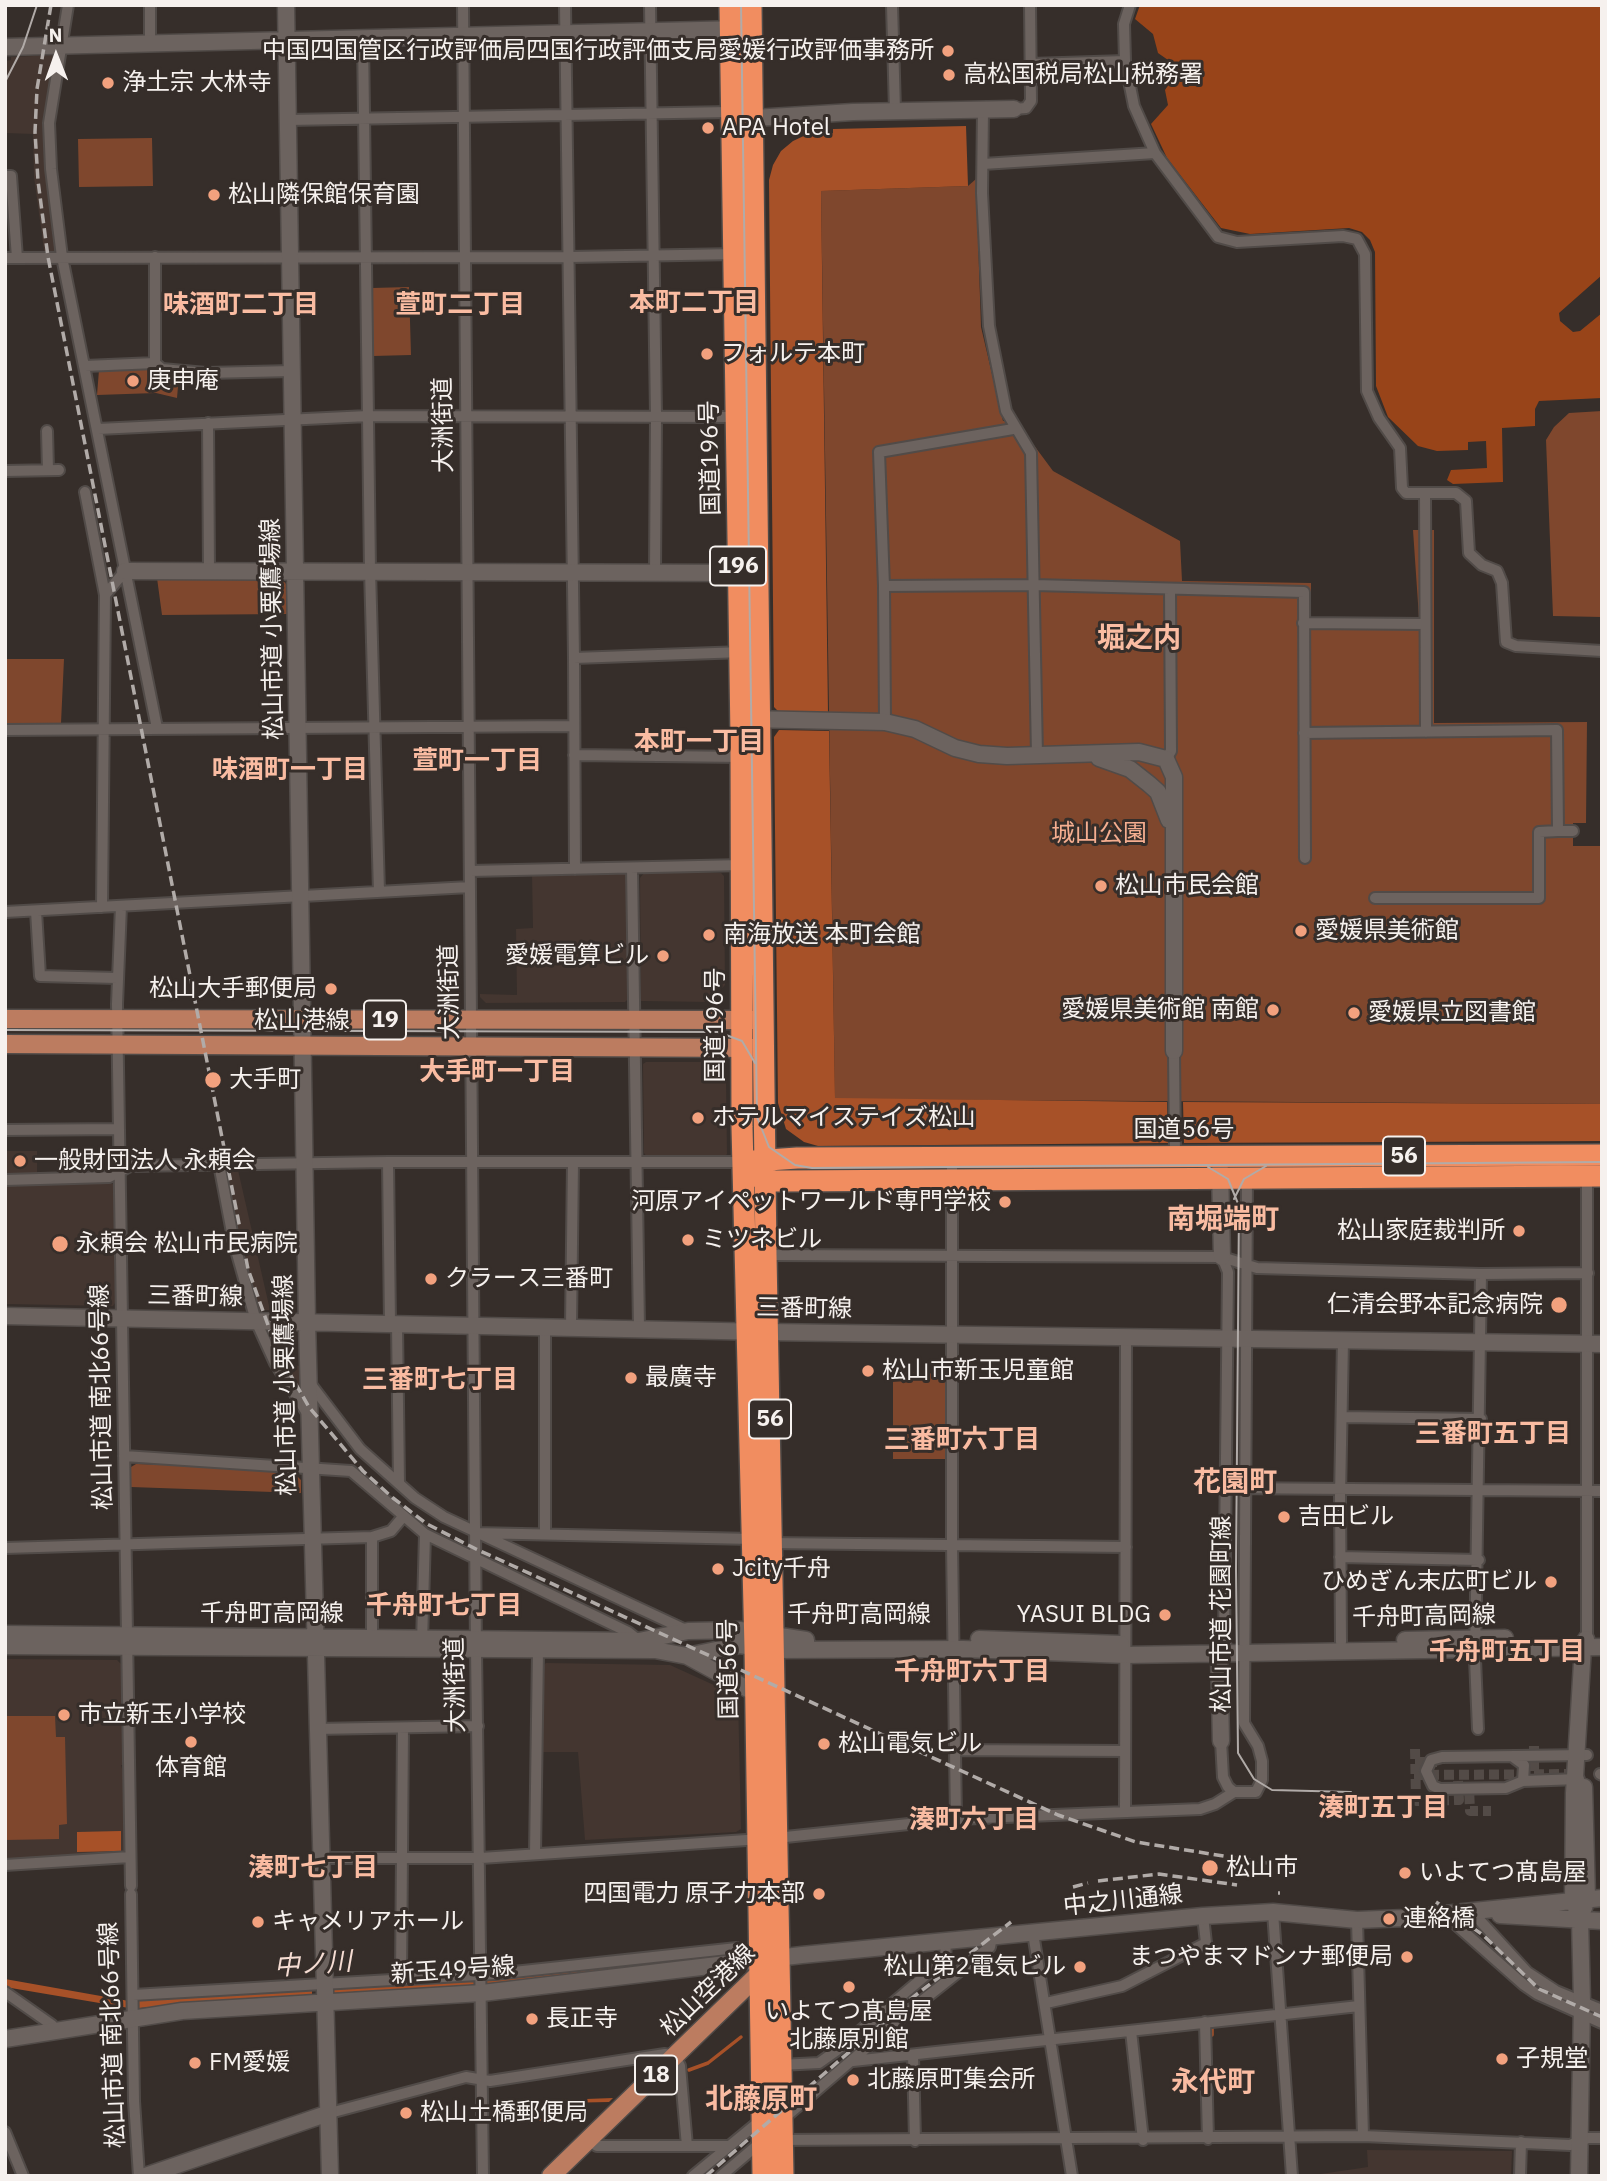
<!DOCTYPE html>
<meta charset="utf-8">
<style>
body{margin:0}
#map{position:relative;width:1607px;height:2181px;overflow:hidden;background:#362e2a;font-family:"IBM Plex Sans",sans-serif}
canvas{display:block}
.frame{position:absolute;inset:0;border:7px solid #f6f1ee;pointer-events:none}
.north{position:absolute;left:21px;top:21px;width:70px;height:70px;-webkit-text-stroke:5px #362e2a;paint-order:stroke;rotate:359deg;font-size:19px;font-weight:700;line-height:28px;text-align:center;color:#f6f1ee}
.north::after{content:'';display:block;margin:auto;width:24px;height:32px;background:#f6f1ee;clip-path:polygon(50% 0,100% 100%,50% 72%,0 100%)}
</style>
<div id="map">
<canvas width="1607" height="2181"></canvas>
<div class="frame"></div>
<div class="north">N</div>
</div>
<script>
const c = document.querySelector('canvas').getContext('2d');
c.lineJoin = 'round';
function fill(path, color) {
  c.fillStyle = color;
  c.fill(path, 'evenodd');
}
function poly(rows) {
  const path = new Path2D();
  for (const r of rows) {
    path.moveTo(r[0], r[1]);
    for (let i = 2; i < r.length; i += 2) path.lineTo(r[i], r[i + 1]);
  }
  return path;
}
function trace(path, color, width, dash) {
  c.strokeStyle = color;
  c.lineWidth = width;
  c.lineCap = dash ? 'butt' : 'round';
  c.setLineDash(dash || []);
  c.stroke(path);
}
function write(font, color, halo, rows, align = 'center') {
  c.font = font + ' "IBM Plex Sans","Noto Sans JP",sans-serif';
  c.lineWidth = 6;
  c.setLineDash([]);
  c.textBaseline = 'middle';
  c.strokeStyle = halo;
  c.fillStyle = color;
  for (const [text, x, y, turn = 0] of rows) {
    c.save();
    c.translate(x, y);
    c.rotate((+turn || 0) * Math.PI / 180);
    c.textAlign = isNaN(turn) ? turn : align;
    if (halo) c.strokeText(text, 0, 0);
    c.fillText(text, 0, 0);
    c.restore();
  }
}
const built = poly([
 [54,55,51,122,61,257,45,257,34,177,33,134,5,133,5,61,11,60,11,57],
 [624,873,628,877,629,998,625,1002,486,1003,480,997,480,994,517,995,516,929,533,928,532,875],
 [644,873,721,873,724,876,725,985,709,1002,641,1001,640,878],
 [646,1062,709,1062,726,1078,727,1154,724,1157,647,1157,644,1153,643,1064],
 [5,1151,37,1151,37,1173,5,1174],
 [225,1170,238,1170,270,1310,257,1310,242,1258],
 [110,1183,115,1185,115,1303,113,1306,5,1304,5,1184],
 [267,1335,282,1335,295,1365,299,1366,300,1398],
 [5,1659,117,1660,123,1666,125,1765,121,1765,124,1776,126,1854,5,1861],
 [546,1663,670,1665,738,1696,741,1829,736,1832,585,1840,578,1752,541,1752,541,1668],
 [1367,2150,1512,2151,1511,2176,1307,2176,1368,2167]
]);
const green = poly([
 [152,138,153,186,79,187,78,139],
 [976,179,981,327,1003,421,1016,421,1053,471,1180,541,1182,581,1311,583,1311,617,1419,618,1413,530,1434,530,1434,723,1587,722,1586,823,1573,823,1573,846,1602,846,1602,1104,835,1099,821,191,968,186],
 [409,287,411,355,373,356,372,288],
 [152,368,158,372,179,375,177,398,156,393,97,395,99,370],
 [1602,411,1602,617,1553,616,1546,440,1554,427,1569,413],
 [157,578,281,578,286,584,287,614,162,615],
 [5,659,64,659,61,723,5,723],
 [893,1372,945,1374,949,1378,949,1459,893,1459],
 [136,1464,252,1467,295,1474,301,1480,301,1493,131,1487,131,1467],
 [5,1716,55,1716,56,1737,65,1737,67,1824,59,1825,59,1839,5,1840]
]);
const forest = poly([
 [1140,5,1602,5,1602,275,1559,313,1560,321,1573,332,1580,331,1602,313,1602,398,1539,401,1535,409,1535,426,1502,428,1503,482,1453,484,1447,480,1451,470,1487,468,1486,441,1468,442,1468,450,1437,451,1418,446,1388,417,1376,386,1375,252,1370,240,1362,232,1349,228,1250,234,1221,228,1167,158,1151,124,1168,105,1165,90,1171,81,1168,60,1158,53,1153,34,1135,19]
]);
const water = poly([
 [966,126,968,186,821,191,828,713,779,712,774,707,769,180,773,165,781,151,793,141,808,134,833,133,833,129],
 [779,730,829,731,835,1098,1167,1102,1168,1143,818,1146,804,1142,786,1129,778,1103,774,737],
 [1183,1102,1602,1104,1602,1141,1184,1143],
 [121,1831,121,1851,77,1852,77,1832],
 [624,1964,625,1970,496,1984,496,1978],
 [5,1979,129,2001,129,2008,5,1987],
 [429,1981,430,1988,333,1993,333,1986],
 [312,1987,312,1995,139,2008,139,2001],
 [613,2098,609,2102,560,2103,557,2120,492,2122,492,2119,554,2118,559,2100]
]);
const stream = poly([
 [1212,2035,1212,2027],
 [689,2070,708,2063,741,2037]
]);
const river = poly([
 [400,1986,525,1978]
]);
const streetTunnel = poly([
 [1534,1746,1534,1774],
 [1415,1749,1416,1801,1459,1800,1458,1781],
 [1415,1762,1437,1762],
 [1414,1775,1576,1774],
 [1461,1787,1469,1787,1470,1811,1491,1811]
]);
const street = poly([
 [68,5,49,123,51,169,62,257,157,728],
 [150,5,150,44],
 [463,5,476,1650,483,2176],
 [565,5,574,658],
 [650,5,656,416,655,573],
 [892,5,895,111],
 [1130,5,1124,24,1125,61,1134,106,1155,153,1218,237,1237,242,1343,236,1357,239,1365,254,1367,391,1379,418,1400,448,1402,488,1406,493,1456,493,1466,501,1469,553,1482,565,1497,571,1502,583,1506,642,1516,646,1602,651],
 [363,38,370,570,379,892],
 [1031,64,1125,61],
 [1014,109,1026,108,1031,101,1030,5],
 [983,110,982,193,989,326,1006,411,1031,453,1037,755],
 [288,120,730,112],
 [983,164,1155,153],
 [5,176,11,176,17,258],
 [5,258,570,257,737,254],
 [155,363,162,369,206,373,292,371],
 [85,366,155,363,155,257],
 [208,423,209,571],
 [98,429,368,416,740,417],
 [47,431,48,470],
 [5,471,59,470],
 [85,492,105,595],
 [1425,493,1426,732],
 [884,586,1034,585,1304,592,1305,858],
 [1303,623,1425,624],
 [885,722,884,586,879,452,1013,429],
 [5,730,574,726],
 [1304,733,1557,730,1558,831,1539,832,1539,898,1375,898],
 [574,755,743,757],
 [1166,759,1171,751,1170,589],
 [1558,831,1573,831],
 [632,868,639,1328],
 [575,869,574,658,743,652],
 [470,871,744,865],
 [121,906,117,1004,131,1886],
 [102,907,105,595,125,571],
 [36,911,40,976,117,978],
 [5,912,470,887],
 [1174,1051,1175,1156],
 [5,1130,119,1129],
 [952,1158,952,1545,956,1819],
 [388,1162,390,1324],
 [219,1164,234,1243,256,1321,275,1363,309,1416],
 [5,1180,109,1177,130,1166,388,1162,743,1162],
 [766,1255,1222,1257,1257,1268,1481,1274,1588,1273],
 [1222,1257,1228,1272,1224,1643],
 [397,1324,399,1483],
 [571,1326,573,1162],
 [545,1327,545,1533],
 [309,1382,360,1449,415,1498,444,1517,688,1631],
 [1342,1417,1481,1419],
 [124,1456,351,1471,425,1534,628,1632,638,1640],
 [1225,1488,1602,1491],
 [475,1533,753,1539],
 [372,1537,372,1643],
 [769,1543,1126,1547],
 [5,1548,372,1537,391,1531,402,1518],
 [1340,1557,1479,1560],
 [1587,1637,1587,1174],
 [1341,1642,1340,1496,1343,1341],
 [422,1643,425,1534],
 [316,1729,478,1726],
 [1478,1729,1475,1659,1481,1274],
 [1221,1741,1223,1777,1228,1787,1234,1792,1256,1792,1262,1780,1262,1761,1258,1746,1244,1723,1247,1176],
 [955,1750,1125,1751],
 [1513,1757,1524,1765,1523,1781],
 [1600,1774,1602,1775],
 [1579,1779,1523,1781,1506,1788,1440,1789,1433,1786,1426,1771,1431,1760,1442,1757,1587,1755],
 [1125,1812,1126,1337],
 [535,1854,538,1651],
 [320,1858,481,1858,776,1838,956,1819,1200,1809,1215,1804,1234,1792],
 [5,1865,130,1857],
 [131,1894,134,2101,139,2176],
 [1273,1912,1292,2176],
 [1473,1913,1527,1972,1556,1991,1602,2010],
 [1445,1915,1524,1985,1537,1994,1602,2023],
 [1357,1920,1363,2136],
 [1033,1933,1072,2176],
 [401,1978,403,1728],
 [5,1992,52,2025,54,2031],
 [133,1995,495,1974,737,1948],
 [1046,2003,1122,1986,1206,1943,1203,1916],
 [1205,2022,1208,2139],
 [1131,2031,1143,2140],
 [913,2055,915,2141],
 [853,2061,1359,2006],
 [780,2065,819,2063,836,2051,945,1959,946,1942],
 [326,2114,466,2077,490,2081,665,2054,675,2056,680,2066,687,2146],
 [782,2120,913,2008,990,1947,992,1937],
 [5,2132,23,2176],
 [780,2140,1363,2136,1570,2145,1588,2138,1602,2138],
 [589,2141,597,2146,729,2146],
 [693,2176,761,2120],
 [721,2176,761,2142],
 [1520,2176,1521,2142]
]);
const secondary = poly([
 [286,5,307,1322,330,2176],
 [5,47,741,29],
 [743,115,754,118,853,112,1014,109],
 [125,571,749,573],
 [749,719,885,722,915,729,955,748,979,754,1007,756,1139,752,1166,759,1174,777,1174,1051],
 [1099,758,1130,769,1149,784,1158,792,1169,820],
 [1220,1169,1222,1257],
 [5,1316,768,1332,1602,1344],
 [5,1634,639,1641,688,1631,740,1630,806,1640],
 [979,1639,1121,1644],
 [1405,1640,1505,1638],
 [5,1646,655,1650,687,1656,740,1645,773,1650,963,1649,1126,1655,1602,1647],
 [687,1656,755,1693],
 [1221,1741,1219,1654,1223,1645],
 [1584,1787,1587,1898,1584,1908],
 [1500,1915,1602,1921],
 [5,2039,182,2011,482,1993,802,1955,1203,1916,1273,1912,1357,1920,1405,1918,1602,1898],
 [145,2176,326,2114],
 [1579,2176,1582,2002,1580,1920,1573,1899,1574,1793,1583,1647,1586,1639]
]);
const primary = poly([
 [5,1019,754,1020],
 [5,1044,755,1048],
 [551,2176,764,1969]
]);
const highway = poly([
 [730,5,741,737,742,1127,755,1647,763,2176],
 [751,5,766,1255,783,2176],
 [754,1161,797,1158,1602,1155],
 [756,1176,767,1181,784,1181,1602,1176]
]);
const tram = poly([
 [741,5,757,1117,769,1147,795,1165,812,1168,1602,1162],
 [5,82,23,47,37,5],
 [5,1030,718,1032,742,1041,755,1063],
 [1208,1167,1228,1179,1239,1206,1236,1569,1238,1753,1254,1779,1272,1790,1351,1792],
 [1234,1199,1244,1179,1266,1166]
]);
const rail = poly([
 [51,5,37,89,35,132,38,181,48,257,248,1269,278,1353,309,1407,363,1471,393,1498,427,1524,476,1549,1058,1815,1136,1842,1267,1863],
 [1098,1881,1159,1874,1237,1885],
 [1073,1887,1088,1883],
 [1278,1893,1280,1893],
 [1436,1902,1483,1935,1539,1989,1602,2017],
 [706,2176,908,2001,1011,1922]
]);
const markers = [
 [948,51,7,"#f2a17e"],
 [949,75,7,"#f2a17e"],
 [108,83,7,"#f2a17e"],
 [708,128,7,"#f2a17e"],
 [214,195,7,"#f2a17e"],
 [707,354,7,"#f2a17e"],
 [133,381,7,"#f2a17e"],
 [1101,886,7,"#f2a17e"],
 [1301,931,7,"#f2a17e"],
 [709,935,7,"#f2a17e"],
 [663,956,7,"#f2a17e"],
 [331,989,7,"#f2a17e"],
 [1273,1010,7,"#f2a17e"],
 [1354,1013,7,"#f2a17e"],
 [213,1080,9,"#f2a17e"],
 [698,1118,7,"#f2a17e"],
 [20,1161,7,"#f2a17e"],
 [1005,1202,7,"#f2a17e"],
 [1519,1231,7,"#f2a17e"],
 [688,1240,7,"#f2a17e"],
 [60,1244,9,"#f2a17e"],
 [431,1279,7,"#f2a17e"],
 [1559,1305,9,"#f2a17e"],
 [868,1371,7,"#f2a17e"],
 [631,1378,7,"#f2a17e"],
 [1284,1517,7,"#f2a17e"],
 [718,1569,7,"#f2a17e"],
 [1551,1582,7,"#f2a17e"],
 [1165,1615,7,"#f2a17e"],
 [64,1715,7,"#f2a17e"],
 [191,1742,7,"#f2a17e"],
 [824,1744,7,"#f2a17e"],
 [1210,1868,9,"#f2a17e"],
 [1405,1873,7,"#f2a17e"],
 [819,1894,7,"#f2a17e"],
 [1389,1919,7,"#f2a17e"],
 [258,1922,7,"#f2a17e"],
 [1407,1957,7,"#f2a17e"],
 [1080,1967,7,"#f2a17e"],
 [849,1987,7,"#f2a17e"],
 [532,2019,7,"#f2a17e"],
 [1502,2059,7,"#f2a17e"],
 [195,2063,7,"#f2a17e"],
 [853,2080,7,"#f2a17e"],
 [406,2113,7,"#f2a17e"]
];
const shields = [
 [738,566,56],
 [385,1020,42],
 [1404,1156,42],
 [770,1419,42],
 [656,2075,42]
];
const shieldNames = [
 ["196",738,566],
 ["19",385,1020],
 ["56",1404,1156],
 ["56",770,1419],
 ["18",656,2075]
];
const poiNames = [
 ["中国四国管区行政評価局四国行政評価支局愛媛行政評価事務所",934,51,"right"],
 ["高松国税局松山税務署",963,75],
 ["浄土宗 大林寺",122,83],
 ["APA Hotel",722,128],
 ["松山隣保館保育園",228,195],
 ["フォルテ本町",721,354],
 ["庚申庵",147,381],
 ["松山市民会館",1115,886],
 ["愛媛県美術館",1315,931],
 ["南海放送 本町会館",723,935],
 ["愛媛電算ビル",649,956,"right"],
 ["松山大手郵便局",317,989,"right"],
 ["愛媛県美術館 南館",1259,1010,"right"],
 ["愛媛県立図書館",1368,1013],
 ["大手町",229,1080],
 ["ホテルマイステイズ松山",712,1118],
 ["一般財団法人 永頼会",34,1161],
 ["河原アイペットワールド専門学校",991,1202,"right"],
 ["松山家庭裁判所",1505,1231,"right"],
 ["ミツネビル",702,1240],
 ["永頼会 松山市民病院",76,1244],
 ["クラース三番町",445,1279],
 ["仁清会野本記念病院",1543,1305,"right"],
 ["松山市新玉児童館",882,1371],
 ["最廣寺",645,1378],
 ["吉田ビル",1298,1517],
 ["Jcity千舟",732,1569],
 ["ひめぎん末広町ビル",1537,1582,"right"],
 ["YASUI BLDG",1151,1615,"right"],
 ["市立新玉小学校",78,1715],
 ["松山電気ビル",838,1744],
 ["体育館",191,1768,"center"],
 ["松山市",1226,1868],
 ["いよてつ髙島屋",1419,1873],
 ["四国電力 原子力本部",805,1894,"right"],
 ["連絡橋",1403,1919],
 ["キャメリアホール",272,1922],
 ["まつやまマドンナ郵便局",1393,1957,"right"],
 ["松山第2電気ビル",1066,1967,"right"],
 ["いよてつ髙島屋",849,2012,"center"],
 ["北藤原別館",849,2040,"center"],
 ["長正寺",546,2019],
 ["子規堂",1516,2059],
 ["FM愛媛",209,2063],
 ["北藤原町集会所",867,2080],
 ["松山土橋郵便局",420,2113]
];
const streetNames = [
 ["大洲街道",444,425,-91],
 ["国道196号",711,458,-91],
 ["松山市道 小栗鷹場線",273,629,-91],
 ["大洲街道",450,992,-91],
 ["松山港線",302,1021],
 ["国道196号",716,1025,-90],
 ["国道56号",1184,1130],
 ["三番町線",195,1297,1],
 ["三番町線",804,1309,1],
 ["松山市道 小栗鷹場線",286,1385,-91],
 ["松山市道 南北66号線",102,1397,-91],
 ["千舟町高岡線",272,1614],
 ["松山市道 花園町線",1222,1614,-90],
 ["千舟町高岡線",859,1615],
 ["千舟町高岡線",1424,1617,-1],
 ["国道56号",729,1669,-91],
 ["大洲街道",456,1685,-91],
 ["中之川通線",1123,1901,-6],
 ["新玉49号線",453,1971,-4],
 ["松山空港線",708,1991,-44],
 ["松山市道 南北66号線",113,2035,-92]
];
const parkNames = [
 ["城山公園",1099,834]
];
const neighbourhoodNames = [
 ["本町二丁目",694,303],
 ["味酒町二丁目",241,305],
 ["萱町二丁目",460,305],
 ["本町一丁目",699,742],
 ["萱町一丁目",477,761],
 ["味酒町一丁目",290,770],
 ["大手町一丁目",497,1072],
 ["三番町七丁目",440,1380],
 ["三番町五丁目",1493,1434],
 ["三番町六丁目",962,1440],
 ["千舟町七丁目",444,1606],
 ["千舟町五丁目",1507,1652],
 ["千舟町六丁目",972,1672],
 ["湊町五丁目",1383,1808],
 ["湊町六丁目",974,1820],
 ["湊町七丁目",313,1868]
];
const waterNames = [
 ["中ノ川",313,1965,-4]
];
const quarterNames = [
 ["堀之内",1139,639],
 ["南堀端町",1223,1220],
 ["花園町",1235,1483],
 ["永代町",1213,2083],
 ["北藤原町",761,2100]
];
fill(built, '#443630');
fill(green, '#7f472d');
fill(forest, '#984419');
fill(water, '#a75128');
trace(stream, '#a75128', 3.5);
trace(river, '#a75128', 21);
trace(streetTunnel, '#534b47', 10, [10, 5]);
trace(street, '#514b48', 14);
trace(secondary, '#514b48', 19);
trace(primary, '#514b48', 21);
trace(highway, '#514b48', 24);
trace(street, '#6c635f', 10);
trace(secondary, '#6c635f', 16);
trace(primary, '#bc7c60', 18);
trace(highway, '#f18d60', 21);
trace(tram, '#b1aba8', 2);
trace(rail, '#b1aba8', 3.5, [10, 5]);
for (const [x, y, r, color] of markers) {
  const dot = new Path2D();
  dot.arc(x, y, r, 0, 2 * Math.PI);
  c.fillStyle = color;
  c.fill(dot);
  trace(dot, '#362e2a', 2.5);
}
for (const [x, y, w] of shields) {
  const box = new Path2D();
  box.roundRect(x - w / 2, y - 19.5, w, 39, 5);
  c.fillStyle = '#362e2a';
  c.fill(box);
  trace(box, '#f6f1ee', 2);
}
write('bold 23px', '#f6f1ee', null, shieldNames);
write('24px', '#f6f1ee', '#362e2a', poiNames, 'left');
write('24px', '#f6f1ee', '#362e2a', streetNames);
write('24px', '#f5ae90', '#362e2a', parkNames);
write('bold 26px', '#fabca2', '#362e2a', neighbourhoodNames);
write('italic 26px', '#f6ddd3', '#362e2a', waterNames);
write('bold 28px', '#fabca2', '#362e2a', quarterNames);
</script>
